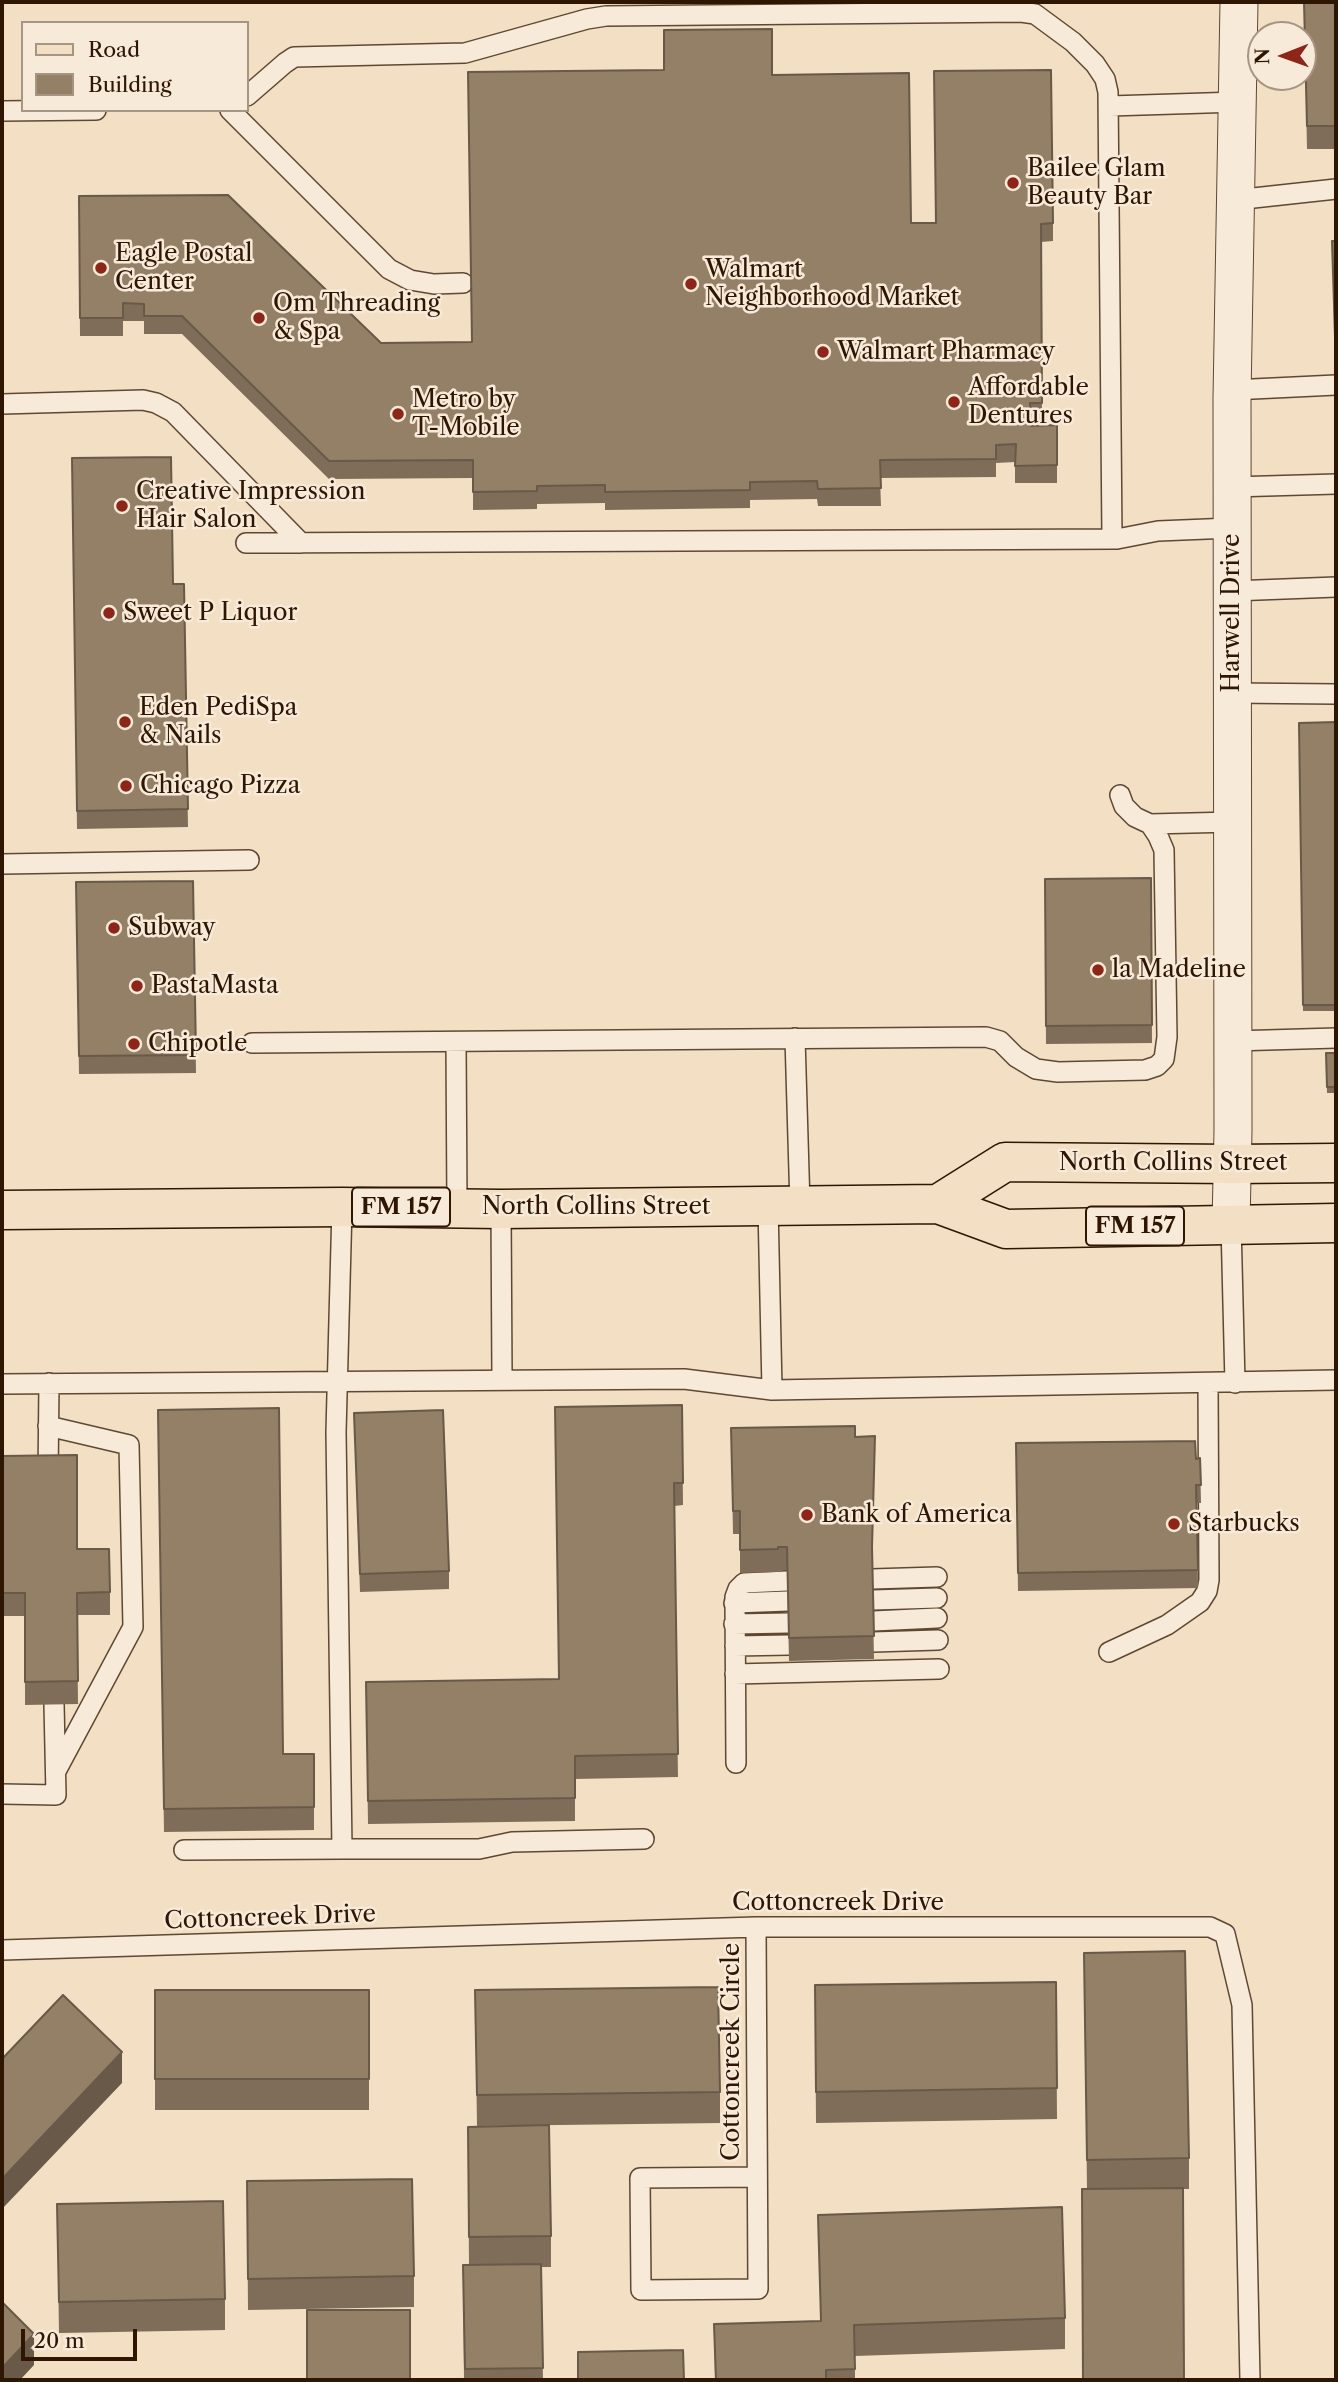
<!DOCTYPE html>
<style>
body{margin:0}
#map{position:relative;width:1338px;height:2382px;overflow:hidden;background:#f2dfc4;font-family:"Libre Caslon Text",serif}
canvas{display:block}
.frame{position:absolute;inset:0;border:4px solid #2e1602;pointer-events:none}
.legend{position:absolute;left:21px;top:21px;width:228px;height:91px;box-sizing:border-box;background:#f7ead9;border:2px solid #a79583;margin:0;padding:9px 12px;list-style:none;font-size:21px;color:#2e1602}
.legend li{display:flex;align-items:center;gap:14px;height:35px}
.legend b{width:35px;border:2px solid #a79583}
.north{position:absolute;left:1247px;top:21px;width:70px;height:70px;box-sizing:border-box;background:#f7ead9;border:2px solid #a79583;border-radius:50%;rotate:269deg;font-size:19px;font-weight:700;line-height:28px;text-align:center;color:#2e1602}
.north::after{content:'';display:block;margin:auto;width:24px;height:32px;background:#8f2418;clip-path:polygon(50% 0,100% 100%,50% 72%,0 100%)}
.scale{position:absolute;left:21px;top:2329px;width:116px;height:32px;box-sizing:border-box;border:4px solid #2e1602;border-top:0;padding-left:9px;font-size:21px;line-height:24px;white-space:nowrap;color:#2e1602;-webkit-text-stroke:5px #f7ead9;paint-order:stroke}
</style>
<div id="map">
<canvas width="1338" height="2382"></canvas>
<div class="frame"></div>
<ul class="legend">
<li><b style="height:9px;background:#f2dfc4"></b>Road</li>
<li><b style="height:19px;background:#947f67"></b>Building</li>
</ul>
<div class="north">N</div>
<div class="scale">20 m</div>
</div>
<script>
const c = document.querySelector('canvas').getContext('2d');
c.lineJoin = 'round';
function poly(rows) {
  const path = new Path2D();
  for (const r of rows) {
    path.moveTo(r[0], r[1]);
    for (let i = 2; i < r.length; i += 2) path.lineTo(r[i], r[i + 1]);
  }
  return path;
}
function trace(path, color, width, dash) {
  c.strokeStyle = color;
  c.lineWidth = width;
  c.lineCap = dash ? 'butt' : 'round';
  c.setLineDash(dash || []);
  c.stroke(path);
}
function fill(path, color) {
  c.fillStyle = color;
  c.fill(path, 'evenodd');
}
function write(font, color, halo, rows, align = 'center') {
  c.font = font + ' "Libre Caslon Text",serif';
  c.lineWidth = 5;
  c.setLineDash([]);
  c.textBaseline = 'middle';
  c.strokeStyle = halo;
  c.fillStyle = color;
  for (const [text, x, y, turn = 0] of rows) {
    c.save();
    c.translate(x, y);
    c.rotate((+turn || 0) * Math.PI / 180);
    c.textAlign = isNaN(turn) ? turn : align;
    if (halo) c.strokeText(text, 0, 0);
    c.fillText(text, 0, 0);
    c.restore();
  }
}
const service = poly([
 [247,96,285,63,294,57,465,53,587,19,606,16,1021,12,1035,14,1073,42,1095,64,1105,79,1108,92,1112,539],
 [1110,106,1238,102],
 [230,110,389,269,410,280,434,284,463,283],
 [2,111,96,110],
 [1235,200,1336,189],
 [1232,390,1336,385],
 [2,404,143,400,156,403,173,412,301,543],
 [1232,487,1336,484],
 [246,543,1117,539,1158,531,1231,528],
 [1232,591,1336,587],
 [1232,693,1336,694],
 [1150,824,1233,822],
 [2,864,249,860],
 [795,1038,800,1206],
 [1233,1041,1336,1038],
 [456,1042,457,1208],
 [252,1043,986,1037,1000,1041,1016,1057,1036,1069,1058,1072,1145,1070,1157,1066,1164,1059,1167,1037,1164,850,1158,836,1150,824,1135,817,1124,806,1120,795],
 [768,1206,772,1390],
 [501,1209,502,1379],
 [1231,1224,1235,1383],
 [2,1384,684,1379,772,1390,1336,1380],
 [48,1426,129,1445,133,1627,56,1771],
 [48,1478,49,1383],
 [872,1579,937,1577],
 [873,1600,937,1598],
 [734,1603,788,1601],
 [873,1621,937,1618],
 [734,1624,788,1623],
 [873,1642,938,1640],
 [735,1646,789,1645],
 [1109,1652,1167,1625,1200,1602,1207,1591,1209,1580,1208,1384],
 [735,1674,939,1669],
 [736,1763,735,1597,738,1589,744,1583,787,1581],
 [2,1794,56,1795,54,1704],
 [342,1849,479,1849,512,1842,644,1839],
 [184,1850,342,1849,336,1432,342,1207],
 [756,1927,758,2289,641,2290,640,2178,757,2177],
 [2,1950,756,1927,1210,1927,1225,1934,1242,2005,1250,2380]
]);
const minor = poly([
 [1231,1224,1233,1131,1232,398,1239,2]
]);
const primary = poly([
 [938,1204,1005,1162,1233,1164,1336,1163],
 [2,1210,342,1207,501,1209,938,1204,1006,1229,1336,1223]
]);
const wall = poly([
 [1304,2,1336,2,1336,149,1307,149],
 [772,75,911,223,1053,223,1053,241,1041,242,1042,420,1031,421,1031,426,1057,425,1057,483,1015,483,1015,462,996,463,996,477,880,478,881,506,818,506,817,499,750,500,750,508,605,510,605,503,537,504,537,509,473,510,473,478,329,479,182,334,144,334,144,321,123,321,123,336,80,336,79,196,381,343,471,342],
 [1332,241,1336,241,1336,360,1335,360],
 [72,458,173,584,184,584,188,827,77,829],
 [1336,722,1336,1011,1303,1011,1299,723],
 [1151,878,1152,1043,1046,1044,1045,879],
 [193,881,196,1073,79,1074,76,882],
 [1326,1053,1336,1053,1336,1093,1327,1093],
 [682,1405,683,1505,674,1506,678,1777,575,1779,575,1821,368,1824,366,1682,559,1679],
 [158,1410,283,1754,314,1754,314,1830,164,1832],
 [354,1413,449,1571,449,1589,360,1592],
 [731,1428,855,1437,872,1560,874,1659,789,1661,787,1570,778,1570,778,1572,740,1573,740,1534,733,1534],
 [1016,1443,1200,1458,1201,1503,1197,1503,1198,1588,1018,1591],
 [2,1456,77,1549,110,1592,110,1615,77,1615,78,1704,25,1705,25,1616,2,1616],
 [1084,1953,1189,2158,1189,2189,1087,2189],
 [1056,1982,1057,2119,816,2123,815,1985],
 [155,1990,369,1990,369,2110,155,2110],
 [475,1990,720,2092,720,2123,477,2126],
 [468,2127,551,2236,551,2267,541,2267,543,2380,464,2380,463,2265,469,2265],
 [247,2181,414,2276,414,2307,248,2310],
 [57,2204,225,2299,225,2330,59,2333],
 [818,2215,1065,2318,1065,2349,855,2356,855,2380,715,2380,714,2324,821,2321]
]);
const shadedWall = poly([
 [122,2052,122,2083,2,2209,2,2179],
 [34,2334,34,2365,20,2380,2,2380,2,2368]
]);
const building = poly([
 [1304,2,1336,2,1336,126,1307,126,1304,2],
 [772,29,772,75,909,73,911,223,936,223,934,71,1051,70,1053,223,1041,224,1042,403,1030,403,1031,426,1057,425,1057,465,1015,466,1016,444,996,445,996,459,880,460,881,488,818,489,817,481,750,482,750,490,605,492,605,485,537,486,537,491,473,492,473,460,329,461,182,316,144,316,144,304,123,303,123,318,80,318,79,196,228,195,381,343,472,342,468,72,664,70,664,30,772,29],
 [1332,241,1336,241,1336,337,1335,337,1332,241],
 [171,457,173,584,184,584,188,809,77,811,72,458,171,457],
 [1336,722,1336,1005,1303,1005,1299,723,1336,722],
 [1151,878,1152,1025,1046,1026,1045,879,1151,878],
 [193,881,196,1055,79,1056,76,882,193,881],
 [1326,1053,1336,1053,1336,1087,1327,1087,1326,1053],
 [682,1405,683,1483,674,1483,678,1754,575,1756,575,1798,368,1801,366,1682,559,1679,555,1407,682,1405],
 [279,1408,283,1754,314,1754,314,1807,164,1809,158,1410,279,1408],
 [443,1410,449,1571,360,1574,354,1413,443,1410],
 [855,1426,855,1437,875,1436,872,1547,874,1636,789,1638,787,1547,778,1547,778,1549,740,1550,740,1511,733,1511,731,1428,855,1426],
 [1195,1441,1196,1459,1200,1458,1201,1485,1196,1485,1198,1570,1018,1573,1016,1443,1195,1441],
 [77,1455,77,1549,109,1549,110,1592,77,1593,78,1681,25,1682,25,1593,2,1593,2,1456,77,1455],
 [1185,1951,1189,2158,1087,2160,1084,1953,1185,1951],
 [1056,1982,1057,2088,816,2092,815,1985,1056,1982],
 [718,1987,720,2092,477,2095,475,1990,718,1987],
 [155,1990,369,1990,369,2079,155,2079,155,1990],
 [63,1995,122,2052,2,2179,2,2059,63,1995],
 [549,2125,551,2236,469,2237,468,2127,549,2125],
 [412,2179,414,2276,248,2279,247,2181,412,2179],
 [1183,2188,1184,2380,1083,2380,1082,2189,1183,2188],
 [223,2201,225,2299,59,2302,57,2204,223,2201],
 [1062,2207,1065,2318,854,2325,855,2369,826,2370,826,2380,716,2380,714,2324,821,2321,818,2215,1062,2207],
 [541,2264,543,2368,465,2369,463,2265,541,2264],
 [2,2302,34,2334,2,2368,2,2302],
 [307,2310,410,2310,410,2380,307,2380,307,2310],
 [683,2350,684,2380,578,2380,578,2352,683,2350]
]);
const markers = [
 [1013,183,7,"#8f2418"],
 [101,268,7,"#8f2418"],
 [691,284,7,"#8f2418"],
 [259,318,7,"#8f2418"],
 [823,352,7,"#8f2418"],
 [954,402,7,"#8f2418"],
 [398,414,7,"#8f2418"],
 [122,506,7,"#8f2418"],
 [109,613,7,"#8f2418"],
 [125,722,7,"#8f2418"],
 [126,786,7,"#8f2418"],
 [114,928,7,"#8f2418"],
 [1098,970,7,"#8f2418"],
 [137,986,7,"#8f2418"],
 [134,1044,7,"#8f2418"],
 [807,1515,7,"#8f2418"],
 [1174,1524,7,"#8f2418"]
];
const shields = [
 [401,1207,98],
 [1135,1226,98]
];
const shieldNames = [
 ["FM 157",401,1207],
 ["FM 157",1135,1226]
];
const poiNames = [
 ["Bailee Glam",1027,169],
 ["Beauty Bar",1027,197],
 ["Eagle Postal",115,254],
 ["Center",115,282],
 ["Walmart",705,270],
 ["Neighborhood Market",705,298],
 ["Om Threading",273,304],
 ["& Spa",273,332],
 ["Walmart Pharmacy",837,352],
 ["Affordable",968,388],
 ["Dentures",968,416],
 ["Metro by",412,400],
 ["T-Mobile",412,428],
 ["Creative Impression",136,492],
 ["Hair Salon",136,520],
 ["Sweet P Liquor",123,613],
 ["Eden PediSpa",139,708],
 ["& Nails",139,736],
 ["Chicago Pizza",140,786],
 ["Subway",128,928],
 ["la Madeline",1112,970],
 ["PastaMasta",151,986],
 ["Chipotle",148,1044],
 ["Bank of America",821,1515],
 ["Starbucks",1188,1524]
];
const streetNames = [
 ["Harwell Drive",1232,613,-90],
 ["North Collins Street",1173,1163],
 ["North Collins Street",596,1207],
 ["Cottoncreek Drive",838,1903],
 ["Cottoncreek Drive",270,1918,-2],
 ["Cottoncreek Circle",732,2052,-90]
];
trace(service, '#5f4832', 22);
trace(minor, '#5f4832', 39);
trace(primary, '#2e1602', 41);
trace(service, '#f7ead9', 19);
trace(minor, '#f7ead9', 37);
trace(primary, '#f2dfc4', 38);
fill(wall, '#7f6d59');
fill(shadedWall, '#685948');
fill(building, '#947f67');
trace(building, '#685948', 2);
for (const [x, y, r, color] of markers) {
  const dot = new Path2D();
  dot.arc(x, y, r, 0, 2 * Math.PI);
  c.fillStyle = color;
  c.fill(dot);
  trace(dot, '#f7ead9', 2.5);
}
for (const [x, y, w] of shields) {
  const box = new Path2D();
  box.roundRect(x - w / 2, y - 19.5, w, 39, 5);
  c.fillStyle = '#f7ead9';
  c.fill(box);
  trace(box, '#2e1602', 2);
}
write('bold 23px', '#2e1602', null, shieldNames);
write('24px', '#2e1602', '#f7ead9', poiNames, 'left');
write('24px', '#2e1602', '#f7ead9', streetNames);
</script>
